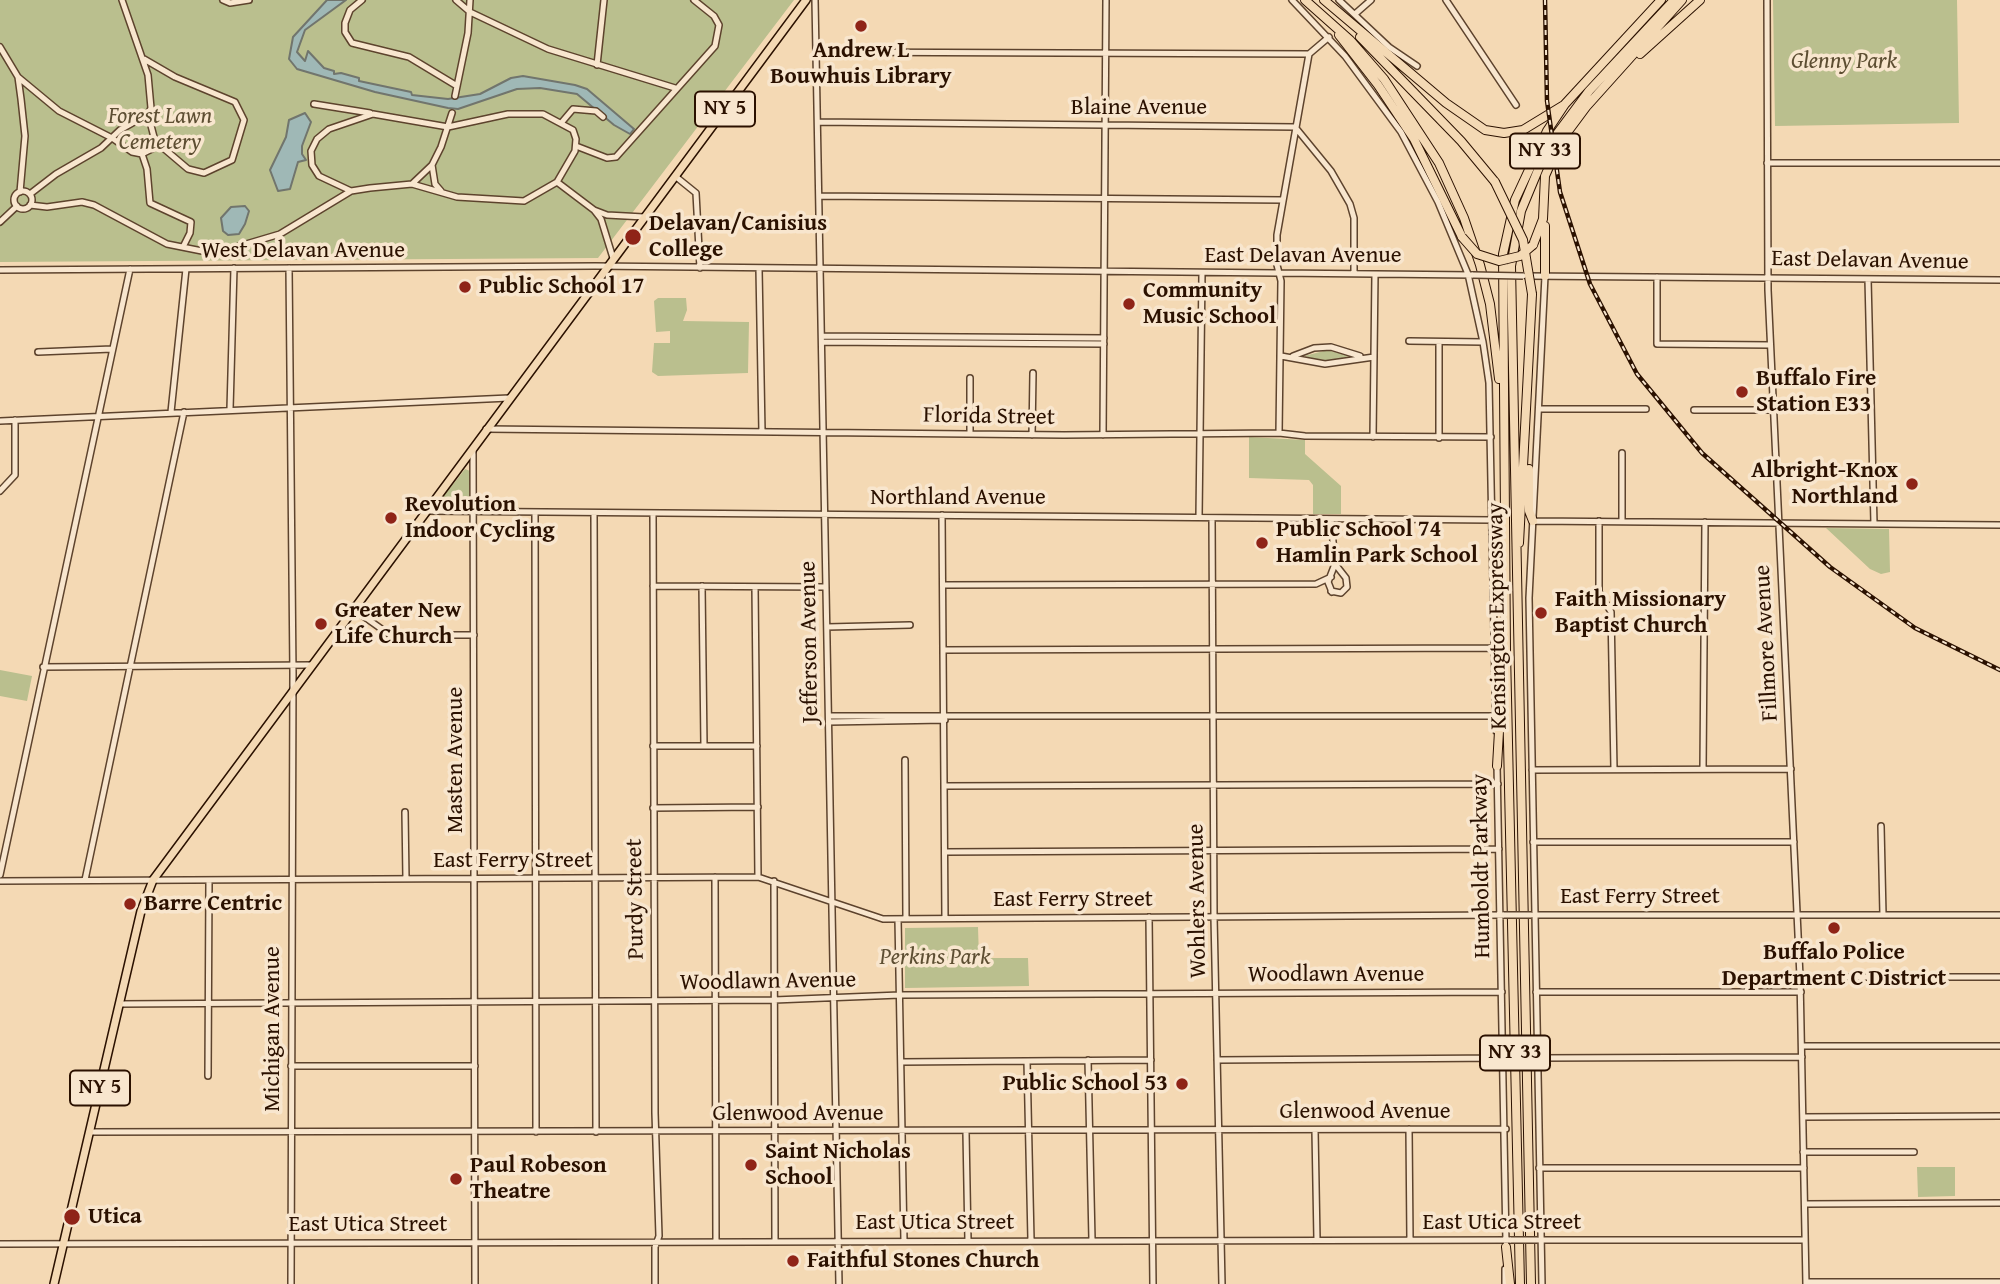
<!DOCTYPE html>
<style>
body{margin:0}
canvas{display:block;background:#f4d9b4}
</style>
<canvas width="2000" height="1284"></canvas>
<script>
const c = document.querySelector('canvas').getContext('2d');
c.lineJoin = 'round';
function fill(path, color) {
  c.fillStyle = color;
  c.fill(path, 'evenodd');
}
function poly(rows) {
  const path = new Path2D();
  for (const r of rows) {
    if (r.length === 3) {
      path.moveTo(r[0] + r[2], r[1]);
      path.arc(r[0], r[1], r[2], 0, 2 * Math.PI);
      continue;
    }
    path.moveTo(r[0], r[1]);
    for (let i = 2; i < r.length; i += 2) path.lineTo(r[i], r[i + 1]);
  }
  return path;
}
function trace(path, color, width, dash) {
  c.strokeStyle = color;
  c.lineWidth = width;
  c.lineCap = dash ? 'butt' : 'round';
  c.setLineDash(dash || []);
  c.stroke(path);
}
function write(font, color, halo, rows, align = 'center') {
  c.font = font + ' "Gentium Book Plus",serif';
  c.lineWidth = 7;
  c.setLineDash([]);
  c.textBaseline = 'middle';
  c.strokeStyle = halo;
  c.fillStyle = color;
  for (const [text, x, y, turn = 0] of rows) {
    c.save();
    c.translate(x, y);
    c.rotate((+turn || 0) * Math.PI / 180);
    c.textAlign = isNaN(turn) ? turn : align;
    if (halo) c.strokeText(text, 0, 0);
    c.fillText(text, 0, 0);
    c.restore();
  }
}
const green = poly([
 [0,0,794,0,598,258,0,262],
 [1773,0,1957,0,1959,123,1775,126],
 [658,298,686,298,687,310,683,321,749,322,748,373,658,376,652,372,654,343,670,343,670,331,656,332,654,301],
 [1328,350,1349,356,1328,362,1304,356],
 [1249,437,1305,440,1305,454,1341,486,1341,514,1313,514,1313,485,1309,480,1249,478],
 [465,469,470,471,469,507,440,505,439,502],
 [1826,528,1889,529,1890,572,1881,574,1870,569],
 [0,670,32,676,27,701,0,696],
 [978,927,979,958,1028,958,1029,986,905,988,905,928],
 [1917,1167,1955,1167,1955,1196,1918,1197]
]);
const water = poly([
 [327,0,346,0,305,30,297,52,305,61,308,51,324,68,334,71,334,74,341,73,359,78,359,81,411,92,412,95,448,99,480,94,511,78,523,76,575,85,587,89,634,129,630,134,614,125,577,94,540,88,517,89,458,109,448,108,375,92,297,69,289,59,293,37,327,0],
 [305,113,311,122,302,146,302,154,306,160,298,162,290,189,278,191,270,170,286,137,289,120,305,113],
 [245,206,249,211,245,224,239,234,228,235,223,231,221,218,231,207,245,206]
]);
const minor = poly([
 [223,0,230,3,249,0],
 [362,0,350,10,345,23,345,32,352,43,409,57,457,86],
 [456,0,470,12,548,49,675,88],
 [815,0,839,1284],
 [1292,0,1345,56,1401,132,1438,202,1468,274,1483,342,1489,383,1496,731],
 [1339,0,1389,47,1417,66],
 [1446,0,1516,105],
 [1767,0,1768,290,1800,977,1806,1284],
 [1355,14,1371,0],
 [0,47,18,77,21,99,25,136,20,192],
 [817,52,1309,54],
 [1309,54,1329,37],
 [144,59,175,77,235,102,244,120,232,160,204,173,188,169,155,141],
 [597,65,604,0],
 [18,77,59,111,112,138,132,152,142,154,152,149,155,141,148,114],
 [455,96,468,33,470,0],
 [314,104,370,113],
 [562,122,573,109,596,111,603,117],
 [818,122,1295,127,1331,171,1350,204,1354,218,1354,274],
 [576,146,607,158,616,157,715,46,719,25,714,16,694,0],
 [142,154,147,169,150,203,191,222,190,233,183,247],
 [1767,163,2000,163],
 [432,165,435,184,441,191],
 [675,176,696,193,700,268],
 [557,182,594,210,601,219,613,258],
 [412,184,432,165,441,147,452,113],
 [23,200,9],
 [30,194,56,174,101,148,120,130,148,114,151,108,148,75,122,0],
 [819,196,1283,200],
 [30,205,47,207,82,202,94,205,167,244,202,251,226,250,280,234,351,191,370,188,412,184,457,197,524,201,557,182,575,151,576,139,573,130,543,114,508,114,448,127,373,114,329,129,317,139,311,151,312,165,319,176,351,191],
 [594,210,607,215,644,217],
 [0,222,17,206],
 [289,268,293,673,291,1284],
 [759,269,762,432],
 [0,270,595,266,1473,275],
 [1527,276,2000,280],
 [1657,277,1657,344,1770,345],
 [1868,279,1874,524],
 [822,336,1104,338],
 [1409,341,1483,342],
 [822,342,1104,344],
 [38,352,112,349],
 [1281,356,1325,364,1374,357],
 [1293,356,1314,348,1331,347,1360,356],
 [230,409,234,268],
 [1540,409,1646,409],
 [1694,410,1773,410],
 [171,412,186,269],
 [0,421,509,398],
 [486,429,1064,435,1279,433,1305,436,1491,437],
 [970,433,970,378],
 [1279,433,1281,281,1277,265,1277,235,1309,54],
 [1032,435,1033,373],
 [1103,435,1106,0],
 [1373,437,1375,274],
 [1439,438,1439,342],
 [473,451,475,1284],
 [1622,453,1622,521],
 [0,491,15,475,15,420],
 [425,511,1492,520],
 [535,512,536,1132],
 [594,513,596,1132],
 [653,513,655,1113,659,1236,655,1247,655,1284],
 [942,515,945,918],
 [1199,517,1202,273],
 [1212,518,1214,917,1222,1284],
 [1331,519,1335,564,1328,582,1332,592],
 [1533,521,2000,525],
 [1599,521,1599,592,1611,612,1614,769],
 [943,585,1316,584,1331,577],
 [653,586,826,587],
 [702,586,704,746],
 [755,587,758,877],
 [1331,591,1341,593,1347,587,1346,578,1335,564],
 [352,608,390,635,474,635],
 [827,627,910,625],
 [943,650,1493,648],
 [43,667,311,665],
 [829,716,1495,716],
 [829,722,945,720],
 [653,746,757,746],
 [905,760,906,918],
 [1497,765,1506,1242],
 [1703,769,1705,522],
 [1532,770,1791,769],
 [944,786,1498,784],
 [653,808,758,807],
 [405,812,406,879],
 [1881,826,1883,915],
 [1533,842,1794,842],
 [945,852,1499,849],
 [0,875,130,269],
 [715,877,716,1242],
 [85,880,184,412],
 [0,881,758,877,883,919,1504,915],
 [774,881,775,1241],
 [1534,915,2000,915],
 [1149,917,1153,1284],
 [898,919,904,1241],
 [1800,977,2000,977],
 [1536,992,1801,992],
 [119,1004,774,1000,900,995,1502,992],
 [1802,1046,2000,1046],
 [1538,1058,1802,1057],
 [1088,1060,1092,1240],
 [1217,1060,1504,1058],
 [1027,1061,1031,1240],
 [901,1062,1151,1060],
 [291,1066,475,1066],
 [208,1076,209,880],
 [1803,1117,2000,1116],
 [1409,1129,1410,1240],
 [1315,1130,1317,1240],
 [90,1132,1506,1129],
 [966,1132,968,1241],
 [1803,1152,1914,1152],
 [1539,1168,1804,1168],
 [1805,1204,2000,1203],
 [1539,1240,1805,1240],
 [0,1244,1511,1240],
 [1806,1282,2000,1282],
 [1505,1284,1505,1269],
 [1542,1284,1529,598,1545,276]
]);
const major = poly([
 [54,1284,141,911,153,880,806,0]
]);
const highway = poly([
 [1305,0,1350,40,1384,79,1439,163,1464,218,1480,265,1490,304,1499,379],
 [1324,0,1446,103,1485,130,1504,133,1523,130,1564,105],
 [1339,35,1378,85,1414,139,1462,237],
 [1360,37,1461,141,1495,182],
 [1640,54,1700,0],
 [1545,226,1545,276],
 [1533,245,1543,219,1545,176,1560,142,1586,107,1682,0],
 [1529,469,1529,511,1533,521],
 [1519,543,1532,294],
 [1497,766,1502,679],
 [1506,1247,1510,1284],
 [1520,1284,1506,652,1503,254,1515,200,1547,131,1565,104,1661,0],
 [1531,1284,1511,266,1521,211,1548,146,1589,91,1674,0]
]);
const rail = poly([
 [1545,0,1547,101,1560,192,1590,284,1637,374,1702,453,1830,567,1915,628,2000,670]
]);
const minorBridge = poly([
 [1473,275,1523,276],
 [1504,915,1531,915],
 [1511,1240,1537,1240]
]);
const highwayBridge = poly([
 [1495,182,1523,240,1532,294],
 [1462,237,1477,254,1499,261,1520,256,1533,245]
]);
const markers = [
 [861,26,7,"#8f2418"],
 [633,237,9,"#8f2418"],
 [465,287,7,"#8f2418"],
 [1129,304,7,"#8f2418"],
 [1742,392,7,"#8f2418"],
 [1912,484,7,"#8f2418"],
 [391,518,7,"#8f2418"],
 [1262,543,7,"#8f2418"],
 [1541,613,7,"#8f2418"],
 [321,624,7,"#8f2418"],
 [130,904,7,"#8f2418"],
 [1834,928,7,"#8f2418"],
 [1182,1084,7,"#8f2418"],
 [751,1165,7,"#8f2418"],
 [456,1179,7,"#8f2418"],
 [72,1217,9,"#8f2418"],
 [793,1261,7,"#8f2418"]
];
const shields = [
 [725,109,60],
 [1545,151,70],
 [1515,1053,70],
 [100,1088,60]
];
const shieldNames = [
 ["NY 5",725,109],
 ["NY 33",1545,151],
 ["NY 33",1515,1053],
 ["NY 5",100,1088]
];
const poiNames = [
 ["Andrew L",861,51,"center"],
 ["Bouwhuis Library",861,77,"center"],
 ["Delavan/Canisius",649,224],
 ["College",649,250],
 ["Public School 17",479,287],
 ["Community",1143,291],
 ["Music School",1143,317],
 ["Buffalo Fire",1756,379],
 ["Station E33",1756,405],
 ["Albright-Knox",1898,471,"right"],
 ["Northland",1898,497,"right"],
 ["Revolution",405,505],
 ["Indoor Cycling",405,531],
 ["Public School 74",1276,530],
 ["Hamlin Park School",1276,556],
 ["Faith Missionary",1555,600],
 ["Baptist Church",1555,626],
 ["Greater New",335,611],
 ["Life Church",335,637],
 ["Barre Centric",144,904],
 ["Buffalo Police",1834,953,"center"],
 ["Department C District",1834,979,"center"],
 ["Public School 53",1168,1084,"right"],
 ["Saint Nicholas",765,1152],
 ["School",765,1178],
 ["Paul Robeson",470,1166],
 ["Theatre",470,1192],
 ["Utica",88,1217],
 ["Faithful Stones Church",807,1261]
];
const parkNames = [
 ["Glenny Park",1844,62],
 ["Forest Lawn",160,117],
 ["Cemetery",160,143],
 ["Perkins Park",935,958]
];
const streetNames = [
 ["Blaine Avenue",1139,108],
 ["West Delavan Avenue",303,251],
 ["East Delavan Avenue",1303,256],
 ["East Delavan Avenue",1870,261,1],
 ["Florida Street",989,417,1],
 ["Northland Avenue",958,498],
 ["Kensington Expressway",1498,616,-91],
 ["Jefferson Avenue",810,642,-91],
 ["Fillmore Avenue",1767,643,-93],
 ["Masten Avenue",456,760,-90],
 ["East Ferry Street",513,861],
 ["Humboldt Parkway",1482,866,-91],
 ["East Ferry Street",1640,897],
 ["Purdy Street",636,899,-91],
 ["East Ferry Street",1073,900],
 ["Wohlers Avenue",1198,901,-91],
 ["Woodlawn Avenue",1336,975],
 ["Woodlawn Avenue",768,982,-1],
 ["Michigan Avenue",273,1029,-90],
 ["Glenwood Avenue",1365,1112],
 ["Glenwood Avenue",798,1114],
 ["East Utica Street",935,1223],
 ["East Utica Street",1502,1223],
 ["East Utica Street",368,1225]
];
fill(green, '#babf8e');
fill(water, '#9fb8b6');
trace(water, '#71756d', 2);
trace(minor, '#5d432d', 8);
trace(major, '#2b1100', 10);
trace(highway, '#2b1100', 10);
trace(minor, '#f8e6ce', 5);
trace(major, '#f4d9b4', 7);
trace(highway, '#f4d9b4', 8);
trace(rail, '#2b1100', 4.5);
trace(rail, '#f8e6ce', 2, [5]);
trace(minorBridge, '#5d432d', 8, []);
trace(highwayBridge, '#2b1100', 10, []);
trace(minorBridge, '#f8e6ce', 5);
trace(highwayBridge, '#f4d9b4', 8);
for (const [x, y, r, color] of markers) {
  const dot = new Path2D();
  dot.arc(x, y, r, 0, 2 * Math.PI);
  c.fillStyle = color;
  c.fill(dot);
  trace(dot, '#f8e6ce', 2.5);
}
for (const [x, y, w] of shields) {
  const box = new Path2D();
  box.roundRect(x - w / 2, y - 17.5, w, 35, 5);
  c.fillStyle = '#f8e6ce';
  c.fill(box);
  trace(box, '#2b1100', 2);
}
write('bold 21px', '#2b1100', null, shieldNames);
write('bold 23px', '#2b1100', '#f8e6ce', poiNames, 'left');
write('italic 23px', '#5d4e32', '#f8e6ce', parkNames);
write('23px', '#2b1100', '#f8e6ce', streetNames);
</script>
